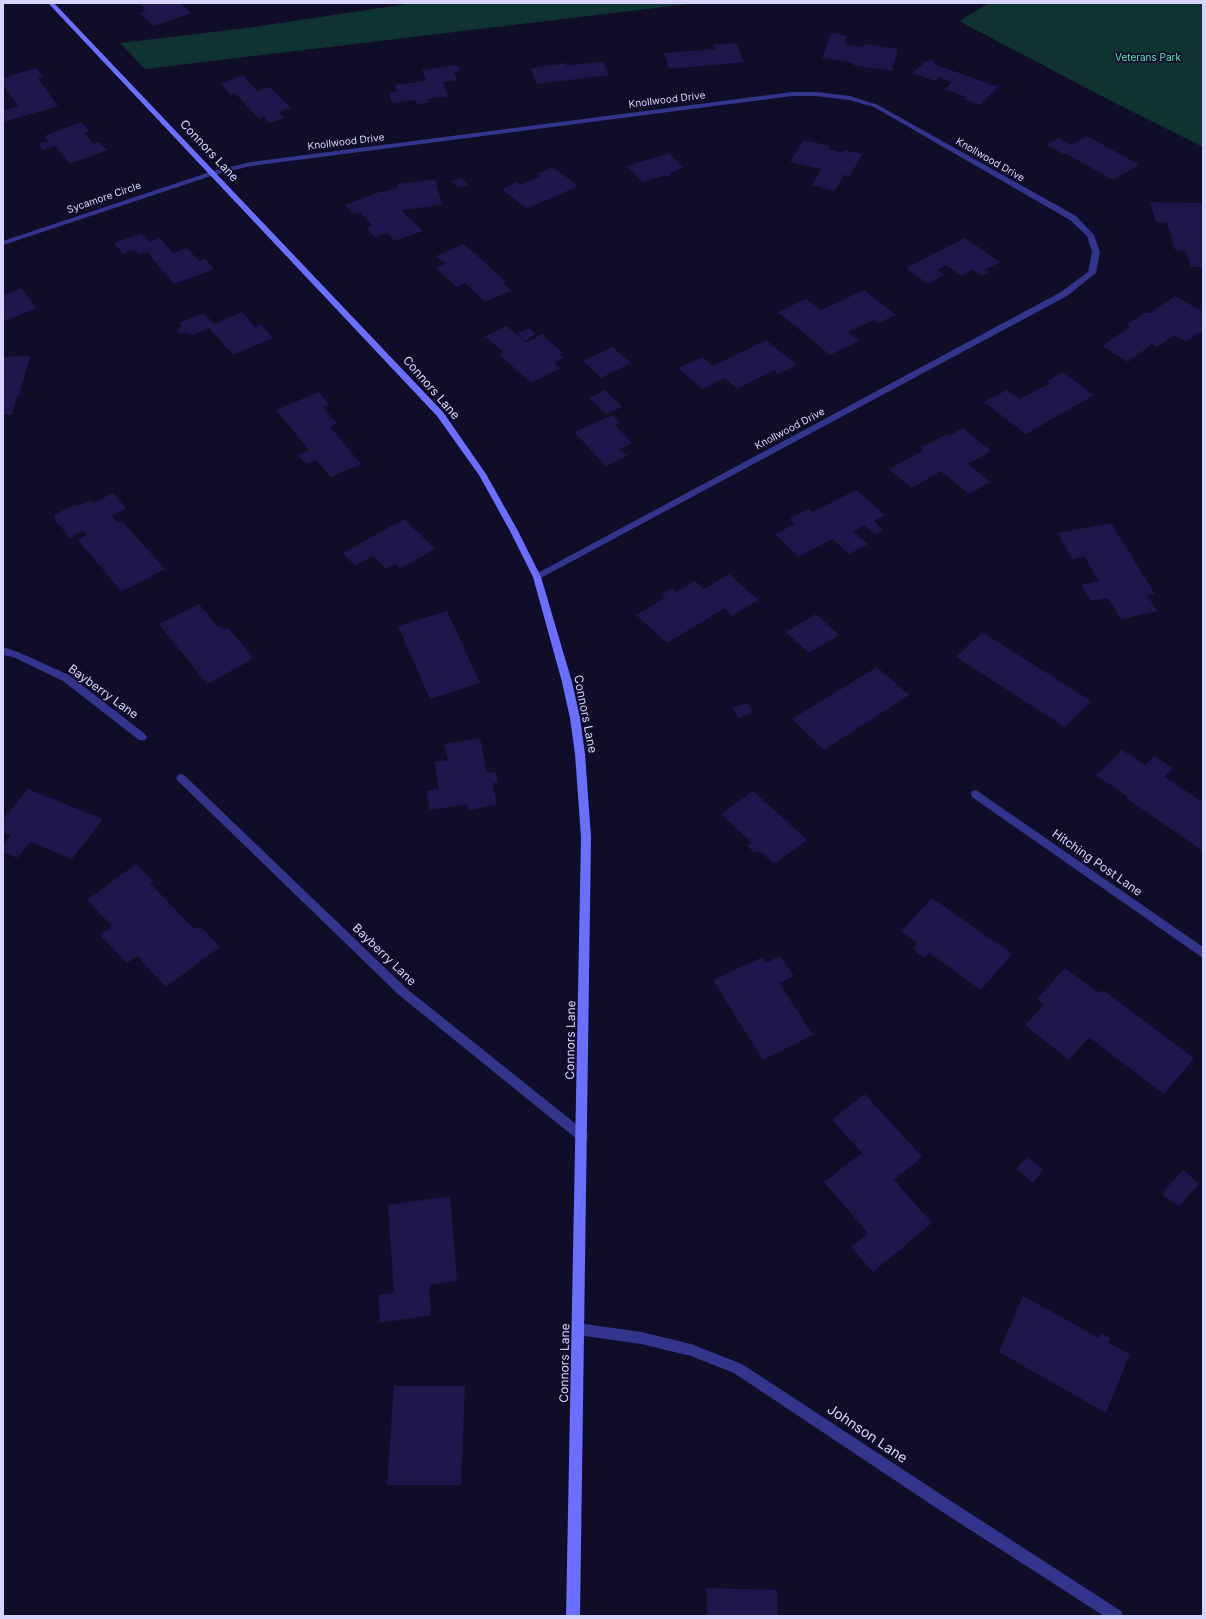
<!DOCTYPE html>
<style>
body{margin:0}
#map{position:relative;width:1206px;height:1619px;overflow:hidden;background:#100d28;font-family:Inter,sans-serif}
canvas{display:block}
.frame{position:absolute;inset:0;border:4px solid #d7d4ff;pointer-events:none}
</style>
<div id="map">
<canvas width="1206" height="1619"></canvas>
<div class="frame"></div>
</div>
<script>
const c = document.querySelector('canvas').getContext('2d');
c.lineJoin = 'round';
function fill(path, color) {
  c.fillStyle = color;
  c.fill(path, 'evenodd');
}
function poly(rows) {
  const path = new Path2D();
  for (const r of rows) {
    path.moveTo(r[0], r[1]);
    for (let i = 2; i < r.length; i += 2) path.lineTo(r[i], r[i + 1]);
  }
  return path;
}
function write(font, color, halo, rows, align = 'center') {
  c.font = font + ' Inter,sans-serif';
  c.lineWidth = 3.5;
  c.setLineDash([]);
  c.textBaseline = 'middle';
  c.strokeStyle = halo;
  c.fillStyle = color;
  for (const [text, x, y, turn = 0] of rows) {
    c.save();
    c.translate(x, y);
    c.rotate((+turn || 0) * Math.PI / 180);
    c.textAlign = isNaN(turn) ? turn : align;
    if (halo) c.strokeText(text, 0, 0);
    c.fillText(text, 0, 0);
    c.restore();
  }
}
const green = poly([
 [413,3,697,3,145,69,120,43,247,28],
 [989,3,1203,3,1203,147,1117,104,959,21]
]);
const building = poly([
 [138,3,180,3,191,13,154,26,139,13,146,10],
 [831,33,847,36,844,44,864,47,865,44,898,49,892,71,853,65,854,63,822,58],
 [736,43,744,62,669,69,664,53,716,49,714,45],
 [933,60,934,64,998,87,980,105,963,99,966,97,945,89,952,82,939,77,935,81,913,73,926,61],
 [603,61,609,75,537,84,531,68,566,63,567,66],
 [457,65,460,71,454,72,457,80,443,82,448,96,427,99,429,103,417,104,416,100,392,103,389,93,397,92,395,85,426,81,422,70],
 [36,68,43,76,38,78,58,106,3,122,3,110,18,106,3,85,3,78],
 [243,75,257,91,270,87,291,108,279,112,284,118,269,123,264,117,259,119,235,93,231,95,221,84],
 [81,122,89,131,84,133,94,144,99,142,107,150,70,164,55,146,43,150,38,144,48,141,44,136],
 [1087,136,1139,165,1113,180,1067,154,1063,154,1047,145,1059,138,1071,145],
 [804,140,830,146,828,149,843,153,844,150,862,154,850,176,844,175,835,191,812,185,821,169,790,162],
 [669,153,684,168,669,173,671,175,665,177,662,176,643,182,627,166],
 [553,167,578,186,527,209,502,189,517,182,521,185,541,176,537,174],
 [461,178,468,185,458,188,451,181],
 [435,179,442,205,401,210,423,231,395,241,387,233,375,237,367,228,372,225,360,212,354,214,345,205,382,191,384,192,397,187,398,184],
 [1150,202,1200,203,1203,212,1203,267,1191,267,1186,251,1175,250,1167,223,1156,222],
 [142,233,150,242,160,238,173,253,187,248,199,261,205,259,214,269,174,284,147,252,139,255,134,250,123,254,114,243],
 [965,238,1000,262,986,269,989,272,982,276,973,269,961,276,946,265,937,270,944,275,928,284,906,268],
 [464,244,506,282,503,283,511,291,485,302,465,283,456,287,436,268,445,264,436,256],
 [21,288,37,308,3,322,3,295],
 [864,290,896,315,878,323,874,320,848,332,859,341,830,355,778,312,806,299,821,310],
 [1175,296,1203,312,1203,330,1186,342,1174,335,1157,347,1152,344,1128,362,1102,346,1130,327,1127,325,1144,313,1150,313],
 [242,312,255,327,261,325,273,338,233,355,209,328,193,335,186,333,180,334,176,330,182,327,179,323,204,313,214,324],
 [507,326,526,343,542,334,563,353,559,355,564,358,554,363,561,368,531,383,499,354,503,352,485,336],
 [530,328,536,334,525,341,517,333],
 [766,340,797,365,778,374,774,370,737,389,725,378,702,389,678,368,702,357,713,366],
 [612,347,631,363,601,378,583,361],
 [30,356,19,396,17,396,12,415,3,415,3,357],
 [1062,372,1094,395,1026,434,984,402,1007,390,1020,399,1050,383,1047,381],
 [605,390,622,407,606,414,589,398],
 [319,392,329,405,323,407,337,424,330,427,361,464,331,477,316,460,306,464,298,455,309,450,276,410],
 [613,415,620,423,615,425,632,443,619,449,627,456,606,466,574,432],
 [963,428,991,451,968,464,990,482,969,494,941,471,912,488,889,469,923,451,922,447,947,434,949,436],
 [856,490,885,515,874,521,883,530,875,535,864,525,853,531,868,544,849,554,832,539,798,557,775,534,795,524,790,518,809,509,813,512],
 [113,493,126,508,112,516,118,523,122,521,165,569,127,589,121,591,78,540,87,535,83,531,70,538,55,520,54,515,72,506,81,505,91,500,93,503],
 [404,519,435,549,400,569,396,564,386,569,373,556,355,566,343,553],
 [1111,523,1155,594,1147,595,1157,611,1121,619,1108,598,1091,601,1081,585,1099,581,1084,556,1072,559,1058,533],
 [729,574,758,600,732,616,725,608,667,643,636,615,665,598,662,595,672,588,676,592,695,581,704,589],
 [199,604,218,627,229,629,252,656,251,660,207,684,159,624],
 [447,611,480,683,430,699,398,626],
 [816,614,839,635,809,653,786,632],
 [982,632,1091,701,1065,727,956,657],
 [877,667,909,695,824,750,792,719],
 [747,703,753,712,738,718,732,708],
 [480,738,487,773,496,772,498,783,493,783,497,805,468,810,467,804,430,810,426,791,439,789,434,762,448,760,444,744],
 [1122,750,1145,765,1154,756,1173,768,1164,777,1203,802,1203,851,1126,798,1127,796,1096,775],
 [28,789,103,819,72,859,30,842,17,858,3,852,3,845,11,835,3,832,3,819],
 [753,791,807,840,774,864,761,852,754,853,748,846,752,843,721,814],
 [136,864,153,881,150,883,193,928,202,928,220,947,166,987,137,956,127,963,100,935,112,926,87,900],
 [932,898,1012,954,981,990,929,953,924,958,912,949,917,943,901,931],
 [780,956,794,976,779,983,813,1035,763,1060,713,980,763,957,766,963],
 [1065,968,1097,992,1104,991,1194,1058,1164,1094,1089,1037,1069,1060,1025,1025,1044,1005,1037,999],
 [865,1094,922,1157,894,1180,932,1223,873,1272,851,1247,868,1233,824,1182,862,1153,832,1120],
 [1027,1157,1043,1170,1033,1183,1016,1169],
 [1183,1170,1199,1184,1179,1206,1164,1196,1164,1191],
 [450,1196,457,1281,429,1285,431,1315,380,1323,378,1295,394,1293,388,1205],
 [1023,1296,1099,1338,1100,1333,1111,1338,1109,1343,1130,1354,1106,1413,999,1352],
 [394,1386,465,1386,461,1485,387,1485],
 [706,1588,777,1590,778,1616,707,1616]
]);
const street = poly([
 [792,92,816,92,850,96,878,105,1076,216,1094,235,1100,252,1096,273,1067,296,537,580,534,579,533,577,534,575,1061,292,1088,272,1092,252,1087,236,1070,220,874,107,849,100,816,96,792,96,251,166,214,175,3,245,3,241,210,172,251,162,792,92],
 [3,647,18,652,69,675,145,734,147,737,145,740,139,740,63,681,13,657,3,655,3,647],
 [181,774,184,775,407,989,586,1132,588,1136,586,1140,582,1141,578,1140,399,995,178,781,176,778,178,775,181,774],
 [976,790,1203,947,1203,958,972,797,971,794,972,791,976,790],
 [578,1323,641,1332,691,1344,742,1364,951,1501,1121,1611,1123,1616,1104,1616,941,1511,734,1373,691,1356,641,1344,578,1335,574,1333,572,1329,574,1325,578,1323]
]);
const secondary = poly([
 [48,3,54,3,443,412,486,474,518,531,541,577,572,682,580,718,585,754,591,837,580,1616,566,1616,581,837,575,754,570,718,562,682,533,577,510,531,479,475,437,416,48,3]
]);
const farParknames = [
 ["Veterans Park",1148,58]
];
const farStreetnames = [
 ["Knollwood Drive",667,100,-7],
 ["Knollwood Drive",346,142,-7],
 ["Knollwood Drive",990,160,30],
 ["Sycamore Circle",104,198,-19],
 ["Knollwood Drive",790,429,-28]
];
const streetNames = [
 ["Connors Lane",209,151,47],
 ["Connors Lane",431,388,49],
 ["Bayberry Lane",103,692,36],
 ["Connors Lane",585,714,79],
 ["Hitching Post Lane",1097,863,35],
 ["Bayberry Lane",384,955,44],
 ["Connors Lane",571,1040,-89],
 ["Connors Lane",565,1363,-89]
];
const nearStreetnames = [
 ["Johnson Lane",867,1434,34]
];
fill(green, '#0f3330');
fill(building, '#1f174b');
fill(street, '#33358c');
fill(secondary, '#6b6fff');
write('10px', '#53ecbd', '#100d28', farParknames);
write('10px', '#d7d4ff', '#100d28', farStreetnames);
write('12px', '#d7d4ff', '#100d28', streetNames);
write('14px', '#d7d4ff', '#100d28', nearStreetnames);
</script>
